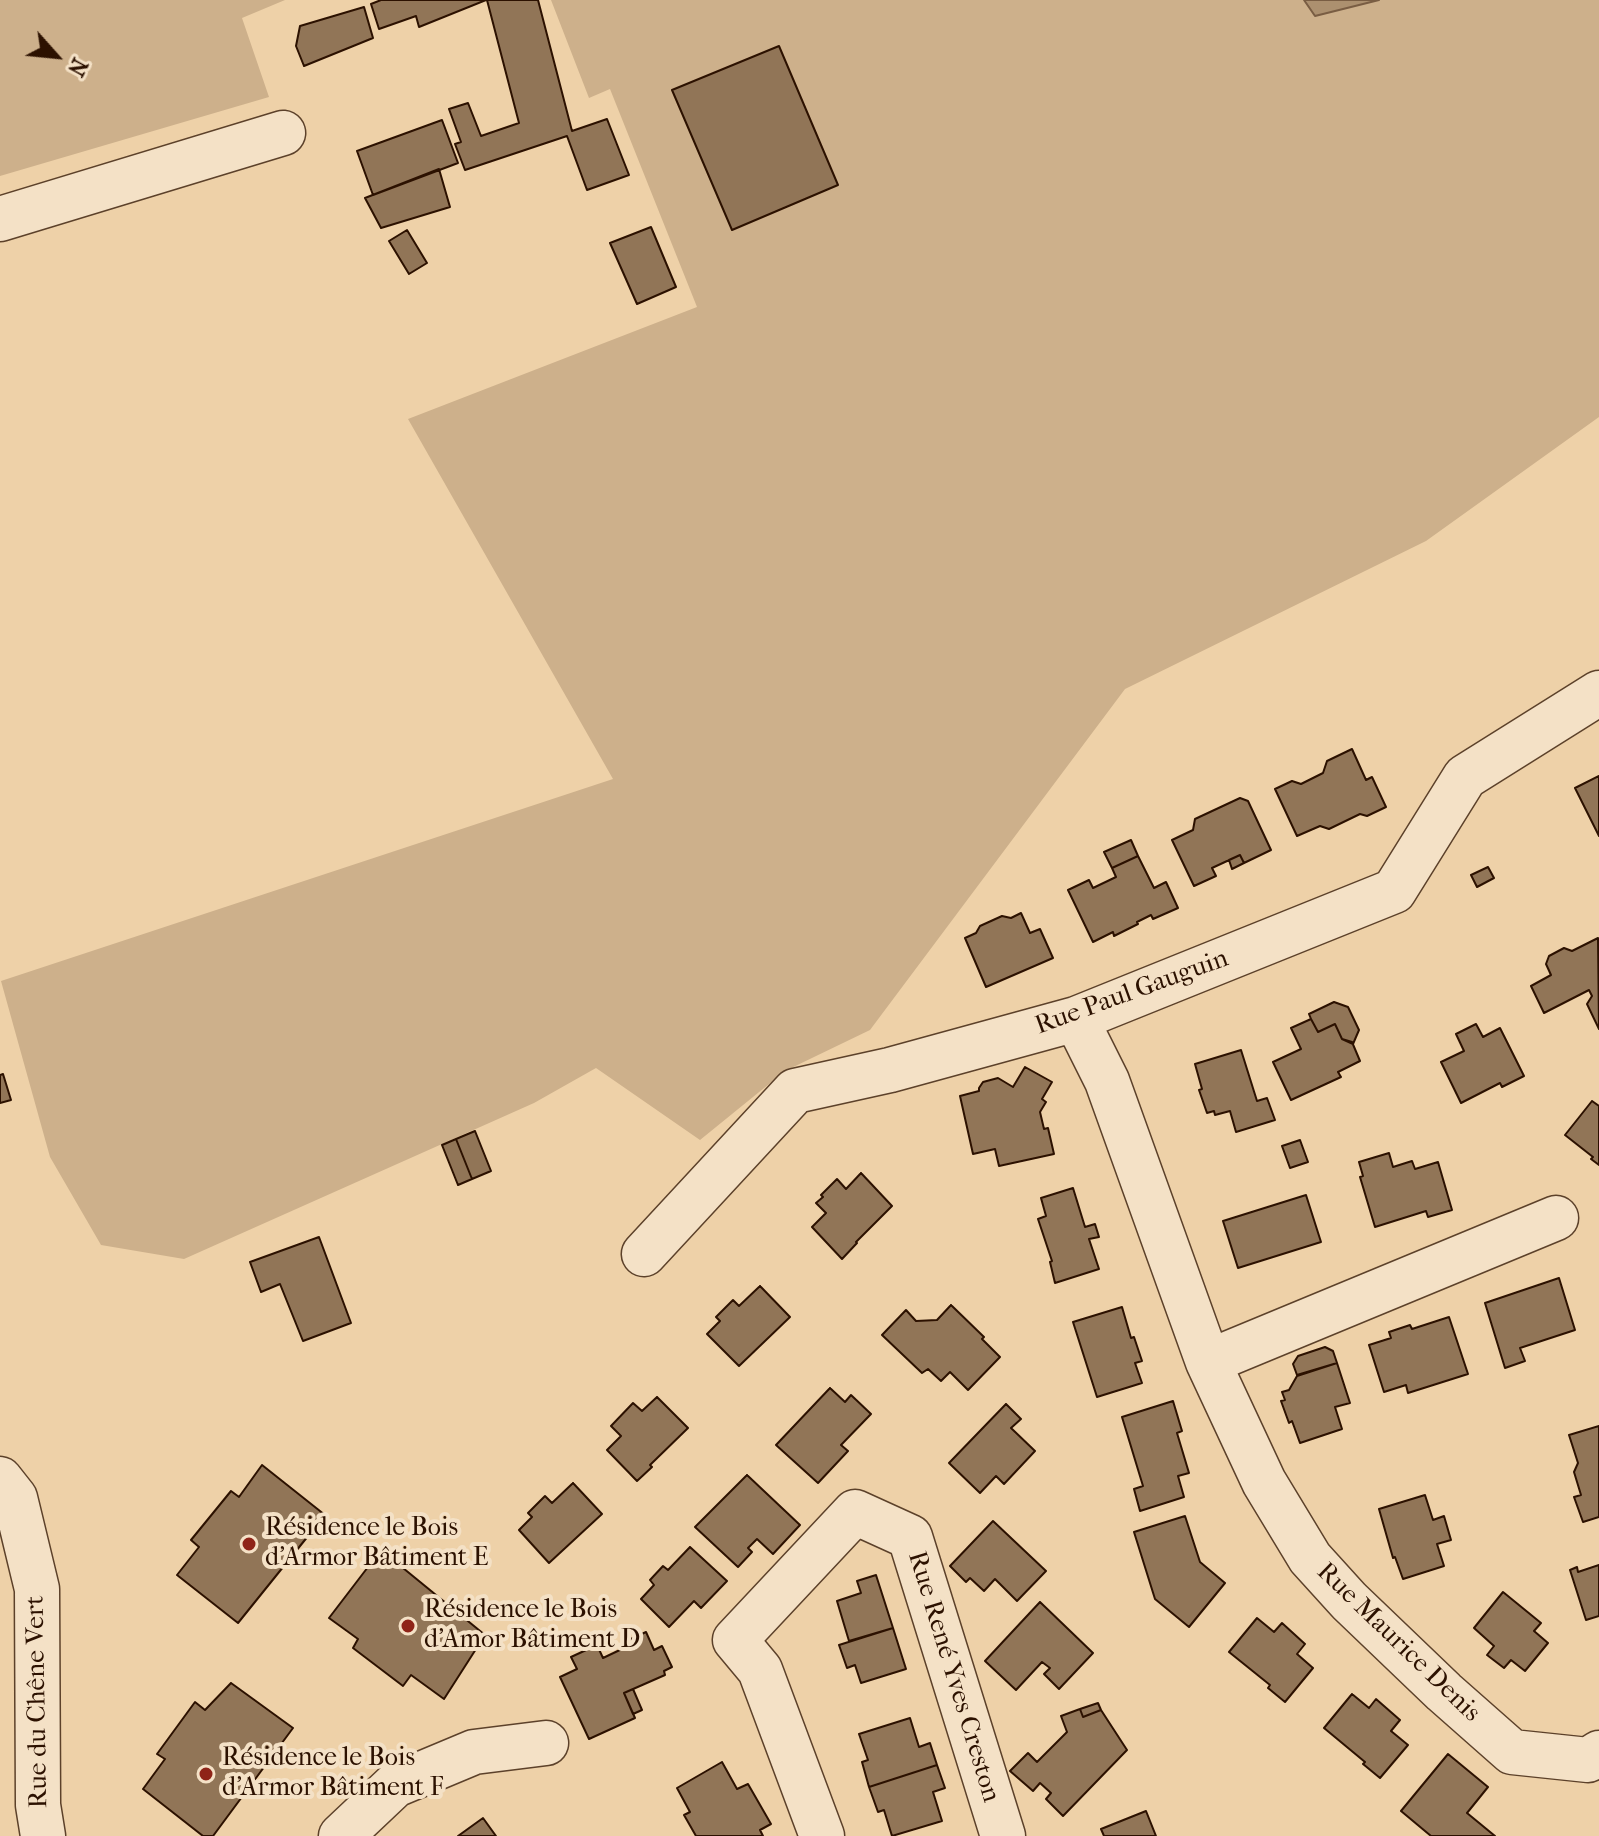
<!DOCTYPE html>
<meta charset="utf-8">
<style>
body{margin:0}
#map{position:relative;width:1599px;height:1836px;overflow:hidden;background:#eed1a8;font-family:"IM FELL French Canon",serif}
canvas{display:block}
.north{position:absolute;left:16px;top:16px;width:80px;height:80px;-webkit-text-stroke:6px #f4e1c6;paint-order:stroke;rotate:117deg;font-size:22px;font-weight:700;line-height:32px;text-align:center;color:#2c1100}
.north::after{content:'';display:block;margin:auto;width:28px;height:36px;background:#2c1100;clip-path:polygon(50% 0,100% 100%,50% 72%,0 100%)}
</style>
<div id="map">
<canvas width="1599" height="1836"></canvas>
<div class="north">N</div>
</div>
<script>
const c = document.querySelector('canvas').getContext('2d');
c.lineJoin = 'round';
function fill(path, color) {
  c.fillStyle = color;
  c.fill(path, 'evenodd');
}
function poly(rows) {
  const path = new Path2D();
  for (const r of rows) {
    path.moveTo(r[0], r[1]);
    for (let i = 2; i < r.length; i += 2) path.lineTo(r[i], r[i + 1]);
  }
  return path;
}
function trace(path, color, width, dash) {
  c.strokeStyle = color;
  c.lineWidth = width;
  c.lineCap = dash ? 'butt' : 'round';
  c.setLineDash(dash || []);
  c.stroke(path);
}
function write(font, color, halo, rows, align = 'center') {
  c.font = font + ' "IM FELL French Canon",serif';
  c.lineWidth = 8;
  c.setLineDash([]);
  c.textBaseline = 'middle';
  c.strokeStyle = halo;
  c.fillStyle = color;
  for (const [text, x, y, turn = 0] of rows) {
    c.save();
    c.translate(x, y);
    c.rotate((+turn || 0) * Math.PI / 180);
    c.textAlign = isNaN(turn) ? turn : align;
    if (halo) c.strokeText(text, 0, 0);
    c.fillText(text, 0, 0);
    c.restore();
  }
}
const green = poly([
 [0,0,285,0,242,18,269,97,0,176],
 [551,0,1599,0,1599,417,1426,541,1125,689,870,1030,785,1071,700,1140,596,1068,534,1103,184,1259,101,1245,50,1157,1,981,613,779,408,419,697,307,610,89,589,98]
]);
const water = poly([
 [1304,0,1379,0,1315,16,1304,0]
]);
const building = poly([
 [381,0,486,0,419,27,416,16,379,29,371,4,381,0],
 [487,0,538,0,572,131,607,119,629,175,587,190,567,136,465,170,455,144,461,142,449,109,468,103,481,136,519,123,487,0],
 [364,7,373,38,304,66,296,46,300,26,364,7],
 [779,46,838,185,732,230,672,90,779,46],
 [442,120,458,163,373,195,357,151,442,120],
 [439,169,450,207,381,228,365,198,439,169],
 [651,227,676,287,637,304,610,243,651,227],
 [407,230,427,263,409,274,389,241,407,230],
 [1352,749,1366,780,1372,777,1386,807,1367,816,1360,814,1329,829,1320,826,1297,836,1275,789,1292,781,1301,784,1323,773,1327,761,1352,749],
 [1599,776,1599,836,1575,788,1599,776],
 [1240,798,1248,801,1271,850,1244,863,1240,855,1212,868,1216,876,1194,886,1172,840,1193,830,1195,819,1240,798],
 [1131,840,1138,856,1112,868,1104,852,1131,840],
 [1240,855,1244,863,1232,869,1229,860,1240,855],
 [1138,856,1154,888,1166,882,1178,908,1153,919,1151,915,1137,922,1138,924,1114,936,1113,932,1093,942,1068,890,1089,880,1093,888,1116,877,1112,868,1138,856],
 [1488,867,1494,878,1477,887,1471,875,1488,867],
 [1021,913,1030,933,1040,929,1053,958,986,987,965,938,976,933,980,926,1002,916,1011,918,1021,913],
 [1598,938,1599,1029,1587,1004,1592,996,1589,990,1544,1013,1531,986,1551,975,1546,964,1549,956,1564,948,1572,951,1598,938],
 [1334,1002,1348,1007,1359,1030,1353,1044,1342,1039,1335,1024,1318,1032,1311,1019,1309,1014,1334,1002],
 [1311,1019,1318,1032,1335,1024,1342,1039,1352,1042,1360,1061,1338,1072,1341,1077,1291,1100,1273,1062,1301,1049,1291,1028,1311,1019],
 [1476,1024,1483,1037,1500,1028,1524,1076,1502,1087,1500,1083,1461,1103,1441,1062,1464,1051,1456,1034,1476,1024],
 [1241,1050,1257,1101,1267,1098,1275,1120,1236,1132,1230,1111,1215,1115,1214,1111,1207,1113,1199,1090,1202,1089,1195,1064,1241,1050],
 [1025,1067,1052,1082,1042,1099,1046,1102,1040,1112,1044,1129,1048,1128,1054,1154,999,1166,995,1149,973,1154,960,1096,979,1091,979,1088,983,1082,998,1078,1013,1087,1025,1067],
 [3,1074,11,1100,0,1103,0,1075,3,1074],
 [1592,1101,1599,1106,1599,1165,1591,1159,1593,1157,1565,1135,1592,1101],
 [475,1131,491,1171,472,1179,456,1139,475,1131],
 [456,1139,472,1179,458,1185,442,1145,456,1139],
 [1300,1140,1308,1162,1290,1168,1282,1146,1300,1140],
 [1389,1153,1393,1167,1412,1161,1415,1169,1438,1162,1452,1210,1428,1217,1426,1211,1375,1227,1360,1177,1363,1176,1359,1162,1389,1153],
 [861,1173,892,1206,856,1242,857,1243,842,1259,812,1227,826,1213,816,1203,823,1197,821,1195,837,1179,846,1189,861,1173],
 [1073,1188,1085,1227,1095,1224,1099,1237,1089,1239,1099,1269,1055,1283,1050,1262,1052,1261,1038,1219,1046,1216,1041,1198,1073,1188],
 [1306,1195,1321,1242,1238,1268,1223,1221,1306,1195],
 [319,1237,351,1323,303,1341,280,1284,261,1292,250,1262,319,1237],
 [1559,1278,1575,1330,1520,1348,1525,1361,1505,1368,1485,1303,1559,1278],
 [760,1286,790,1317,739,1366,707,1334,720,1321,716,1317,733,1300,739,1306,760,1286],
 [951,1305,984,1337,982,1339,1000,1357,968,1390,950,1372,941,1381,928,1369,922,1373,882,1335,906,1310,916,1321,937,1320,951,1305],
 [1122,1307,1131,1338,1134,1337,1142,1361,1135,1363,1142,1383,1097,1397,1073,1322,1122,1307],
 [1449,1317,1468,1374,1408,1393,1406,1385,1384,1392,1369,1345,1391,1338,1389,1332,1410,1325,1412,1329,1449,1317],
 [1325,1347,1333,1351,1337,1363,1297,1375,1293,1364,1298,1356,1325,1347],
 [1337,1363,1350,1403,1335,1407,1342,1429,1300,1443,1292,1421,1289,1423,1281,1401,1285,1400,1282,1392,1289,1390,1297,1376,1337,1363],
 [830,1388,845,1402,851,1395,871,1414,841,1445,848,1451,818,1483,776,1445,830,1388],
 [657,1397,688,1428,650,1465,652,1467,637,1481,607,1450,621,1436,611,1426,633,1403,642,1411,657,1397],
 [1173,1401,1182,1431,1177,1433,1189,1473,1178,1476,1184,1497,1140,1511,1134,1489,1143,1486,1122,1417,1173,1401],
 [1006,1404,1021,1419,1011,1428,1035,1451,1004,1484,996,1476,980,1493,949,1463,1006,1404],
 [1599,1426,1599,1517,1583,1522,1574,1497,1581,1495,1574,1472,1578,1463,1569,1435,1599,1426],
 [262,1465,325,1515,238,1623,177,1575,199,1547,191,1540,231,1491,239,1497,262,1465],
 [747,1475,800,1525,773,1554,757,1539,748,1548,752,1552,738,1567,695,1527,747,1475],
 [573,1483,602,1514,549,1563,519,1530,532,1517,528,1513,545,1496,552,1503,573,1483],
 [1425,1495,1433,1520,1444,1516,1451,1540,1437,1544,1444,1566,1403,1579,1395,1557,1393,1558,1379,1509,1425,1495],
 [1185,1516,1200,1562,1225,1583,1189,1627,1155,1599,1134,1532,1185,1516],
 [993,1521,1046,1571,1017,1601,995,1579,984,1591,970,1578,966,1582,950,1566,993,1521],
 [690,1547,727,1581,701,1608,694,1601,669,1627,641,1599,654,1585,650,1580,663,1566,668,1570,690,1547],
 [381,1550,485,1635,444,1699,411,1675,403,1686,353,1648,358,1639,329,1618,381,1550],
 [1599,1565,1599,1616,1586,1620,1570,1570,1577,1567,1578,1572,1599,1565],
 [876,1575,893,1628,849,1641,837,1601,861,1593,857,1581,876,1575],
 [1503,1592,1541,1623,1534,1631,1548,1643,1525,1671,1511,1660,1504,1668,1487,1655,1494,1646,1474,1628,1503,1592],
 [1040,1602,1093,1653,1059,1689,1044,1674,1050,1668,1042,1662,1016,1690,985,1661,1040,1602],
 [1257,1618,1274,1632,1282,1623,1305,1644,1297,1654,1313,1668,1285,1702,1268,1688,1270,1685,1229,1652,1257,1618],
 [893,1628,906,1669,861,1683,855,1665,847,1668,839,1645,893,1628],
 [646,1632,654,1650,662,1646,672,1667,664,1671,665,1675,624,1693,635,1718,589,1739,560,1677,577,1669,571,1657,597,1645,603,1658,624,1648,622,1643,646,1632],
 [231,1683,293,1728,213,1836,203,1836,143,1789,165,1759,157,1754,195,1702,205,1710,231,1683],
 [633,1689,642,1710,633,1714,624,1693,633,1689],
 [1352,1694,1369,1708,1376,1699,1400,1720,1391,1731,1408,1745,1380,1778,1363,1764,1365,1762,1324,1728,1352,1694],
 [1098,1703,1101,1710,1083,1717,1080,1709,1098,1703],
 [1080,1709,1083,1717,1101,1710,1127,1750,1063,1816,1046,1799,1051,1793,1040,1783,1033,1791,1010,1771,1028,1753,1037,1762,1067,1732,1061,1716,1080,1709],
 [910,1718,919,1747,930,1743,937,1765,869,1787,862,1762,868,1760,859,1734,910,1718],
 [1448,1754,1488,1787,1467,1813,1495,1836,1431,1836,1401,1811,1448,1754],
 [722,1762,737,1789,748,1784,771,1824,760,1830,763,1836,696,1836,684,1815,690,1812,677,1788,722,1762],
 [937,1765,945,1788,933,1792,942,1821,892,1836,884,1810,878,1812,869,1787,937,1765],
 [1146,1811,1156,1836,1104,1836,1101,1829,1146,1811],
 [483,1818,496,1836,458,1836,483,1818]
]);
const minor = poly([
 [0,219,283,133],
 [1076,1019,1107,1081,1208,1362,1556,1218],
 [644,1254,795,1091,890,1070,1076,1019,1394,891,1465,777,1599,693],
 [1208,1362,1264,1482,1310,1558,1349,1601,1444,1692,1512,1752,1588,1760,1599,1753],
 [0,1479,15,1498,37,1589,38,1805,43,1836],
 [341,1836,395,1785,474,1752,546,1743],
 [822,1836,760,1670,735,1640,855,1512,910,1537,1003,1836]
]);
const markers = [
 [249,1544,8,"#8f2418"],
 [408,1626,8,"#8f2418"],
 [206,1774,8,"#8f2418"]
];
const streetNames = [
 ["Rue Paul Gauguin",1132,993,-20],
 ["Rue Maurice Denis",1398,1643,44],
 ["Rue René Yves Creston",953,1677,73],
 ["Rue du Chêne Vert",38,1702,-91]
];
const poiNames = [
 ["Résidence le Bois",265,1529],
 ["d'Armor Bâtiment E",265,1559],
 ["Résidence le Bois",424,1611],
 ["d'Amor Bâtiment D",424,1641],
 ["Résidence le Bois",222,1759],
 ["d'Armor Bâtiment F",222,1789]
];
fill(green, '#cdb08b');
fill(water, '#ac906f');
trace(water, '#795d43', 2);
fill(building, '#917557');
trace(building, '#2c1100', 2);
trace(minor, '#5c412a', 47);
trace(minor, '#f4e1c6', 44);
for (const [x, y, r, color] of markers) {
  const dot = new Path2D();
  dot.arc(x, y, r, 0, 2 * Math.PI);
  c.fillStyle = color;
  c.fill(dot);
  trace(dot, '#f4e1c6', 3);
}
write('26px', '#2c1100', '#f4e1c6', streetNames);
write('26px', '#2c1100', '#f4e1c6', poiNames, 'left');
</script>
